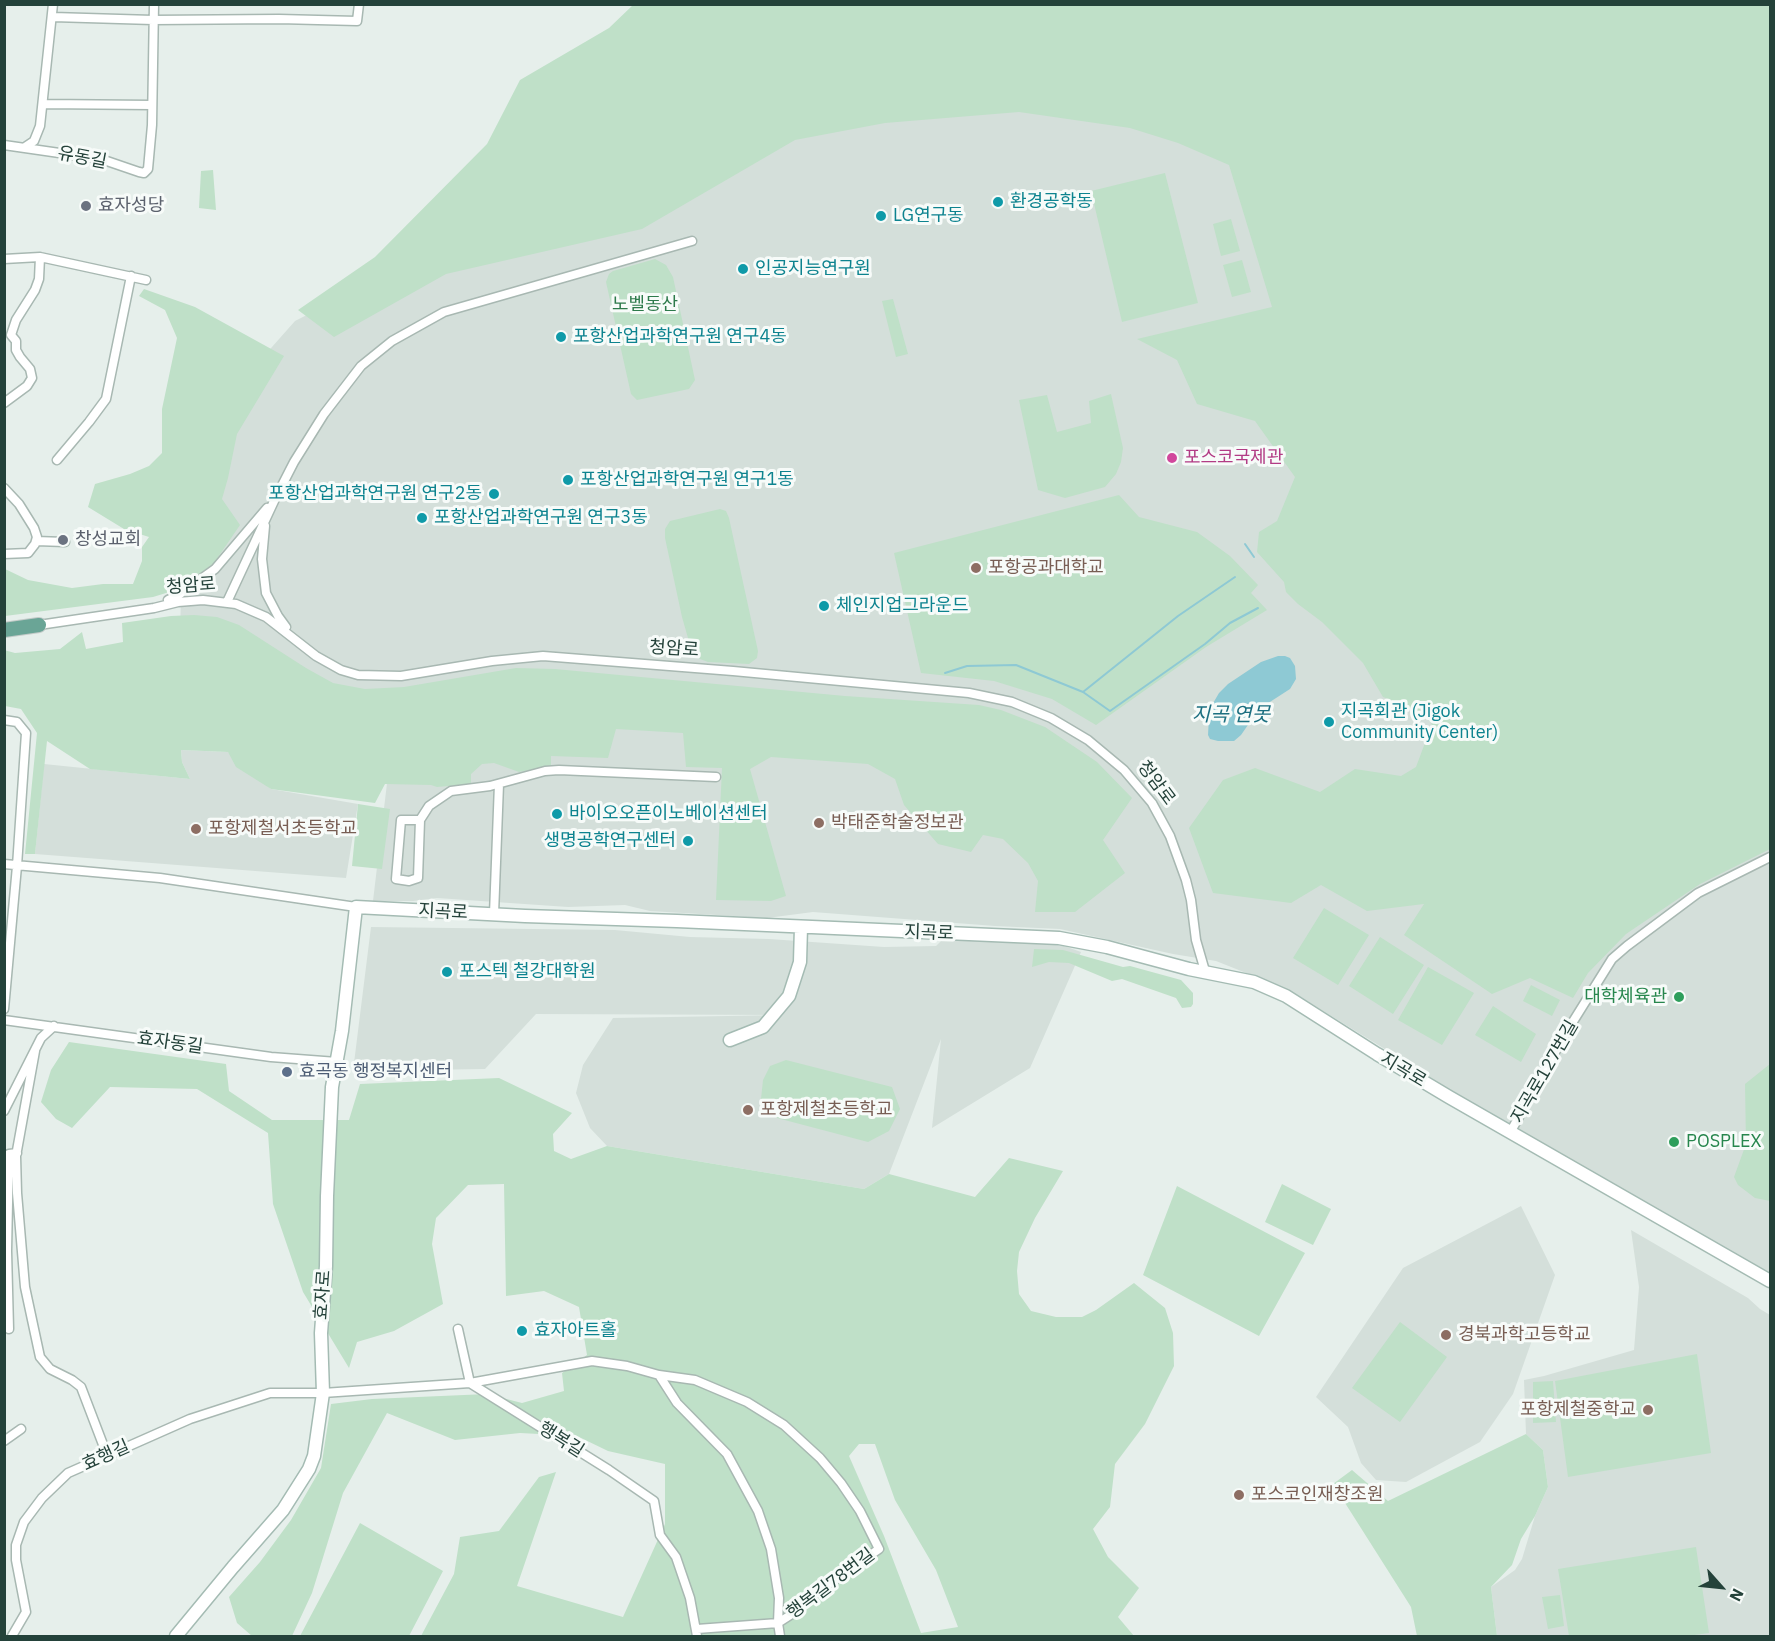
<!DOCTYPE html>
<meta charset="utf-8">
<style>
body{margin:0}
#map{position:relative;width:1775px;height:1641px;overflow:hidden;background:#e6efeb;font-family:"IBM Plex Sans",sans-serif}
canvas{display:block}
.frame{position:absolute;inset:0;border:6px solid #24423a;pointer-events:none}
.north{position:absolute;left:1691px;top:1557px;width:60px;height:60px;-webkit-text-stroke:4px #f7fbf9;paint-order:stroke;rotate:117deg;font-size:16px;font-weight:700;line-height:24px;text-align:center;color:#24423a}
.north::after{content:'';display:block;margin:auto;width:21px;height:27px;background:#24423a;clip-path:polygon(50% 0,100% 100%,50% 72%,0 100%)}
</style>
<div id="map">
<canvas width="1775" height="1641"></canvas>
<div class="frame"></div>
<div class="north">N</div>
</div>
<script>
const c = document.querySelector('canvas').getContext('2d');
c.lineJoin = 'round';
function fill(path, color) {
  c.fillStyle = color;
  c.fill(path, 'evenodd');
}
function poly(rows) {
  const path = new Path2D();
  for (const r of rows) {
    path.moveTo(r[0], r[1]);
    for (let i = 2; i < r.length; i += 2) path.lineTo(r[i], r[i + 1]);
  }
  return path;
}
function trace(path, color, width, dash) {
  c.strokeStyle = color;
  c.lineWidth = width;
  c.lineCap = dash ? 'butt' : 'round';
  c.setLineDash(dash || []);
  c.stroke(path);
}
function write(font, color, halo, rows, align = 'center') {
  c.font = font + ' "IBM Plex Sans","Noto Sans KR",sans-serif';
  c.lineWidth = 6;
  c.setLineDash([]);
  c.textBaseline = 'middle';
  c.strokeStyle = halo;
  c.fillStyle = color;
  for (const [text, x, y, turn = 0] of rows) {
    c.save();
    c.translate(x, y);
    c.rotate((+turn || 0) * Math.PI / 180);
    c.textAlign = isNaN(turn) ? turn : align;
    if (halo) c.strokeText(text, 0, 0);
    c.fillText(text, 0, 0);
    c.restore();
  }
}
const built = poly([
 [822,54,1214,55,1770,302,1770,1281,1522,1139,1427,1075,1289,990,1216,961,1173,954,1060,929,995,926,813,912,767,918,650,911,625,905,568,907,437,898,413,901,373,901,390,758,178,692,186,444,295,321],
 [181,750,228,752,271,789,358,804,346,878,35,854,44,764,190,779,182,762],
 [371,927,615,930,690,937,769,939,884,947,936,946,942,940,1006,940,1064,946,1081,952,1030,1068,932,1128,941,1039,889,1174,864,1189,607,1146,590,1128,576,1093,583,1065,613,1018,785,1015,536,1014,485,1069,353,1071],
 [1521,1206,1555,1275,1513,1394,1480,1442,1406,1482,1376,1480,1361,1463,1348,1427,1316,1397,1403,1268],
 [1631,1230,1748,1298,1760,1309,1770,1315,1770,1636,1497,1636,1491,1587,1515,1570,1522,1559,1535,1516,1548,1487,1543,1450,1526,1434,1524,1380,1544,1376,1634,1350,1639,1287]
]);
const green = poly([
 [633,5,1770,5,1770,849,1700,884,1626,934,1588,973,1573,998,1530,978,1492,994,1404,935,1424,904,1367,911,1321,885,1291,903,1213,893,1189,828,1223,780,1255,768,1320,792,1355,769,1401,776,1416,767,1432,724,1422,712,1383,697,1363,663,1322,622,1298,604,1286,592,1284,582,1257,552,1259,532,1277,521,1295,477,1255,421,1197,404,1177,360,1137,339,1272,307,1229,165,1178,143,1130,128,1019,112,885,123,795,140,642,229,446,274,334,337,298,310,375,257,487,144,520,80,609,28],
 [213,170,216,210,199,208,201,171],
 [1165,173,1198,303,1122,322,1091,191],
 [1231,219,1240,251,1221,256,1213,224],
 [655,259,666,265,673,277,695,380,689,389,637,400,631,394,606,282,609,274,613,271],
 [1242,260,1251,292,1232,297,1223,265],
 [144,289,195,307,284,356,237,434,228,478,222,499,240,525,214,563,179,589,153,597,5,616,5,569,28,580,72,588,103,584,133,584,142,561,142,547,149,537,124,529,88,507,95,484,130,474,149,466,162,453,162,409,177,338,165,310,139,296],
 [893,299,908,354,896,357,882,301],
 [1111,394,1123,448,1121,462,1116,474,1105,487,1065,498,1038,490,1019,400,1047,395,1057,432,1091,423,1089,401],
 [1119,495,1139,517,1197,532,1230,556,1258,585,1251,593,1267,610,1206,647,1096,725,1052,699,994,681,921,673,894,553],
 [720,509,726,511,729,518,758,651,757,658,749,664,708,662,700,659,692,652,682,617,665,538,665,529,670,521],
 [194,615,217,617,239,625,306,668,333,683,365,689,404,687,516,668,555,669,845,696,979,705,1001,710,1045,727,1097,762,1132,798,1103,840,1125,873,1075,912,1035,912,1038,881,1028,863,1003,839,983,835,971,852,938,844,904,805,895,779,868,764,771,757,750,769,786,896,771,901,716,900,722,768,686,767,683,733,616,729,608,758,551,756,551,766,519,772,494,763,482,764,471,774,471,784,437,787,431,785,385,784,375,803,271,789,236,767,228,752,181,750,182,762,190,779,90,769,47,741,35,854,25,854,37,733,21,709,5,706,4,650,15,653,60,649,82,632,86,649,123,642,122,623,171,616],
 [358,804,390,809,382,869,352,866],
 [1324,908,1369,935,1338,985,1293,958],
 [1380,937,1424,965,1393,1014,1349,986],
 [1034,949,1063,950,1123,967,1130,966,1181,980,1193,993,1193,1004,1191,1007,1182,1008,1176,998,1122,979,1112,981,1069,963,1049,962,1032,967],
 [1428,967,1474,993,1442,1045,1398,1020],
 [1531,985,1560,1000,1552,1016,1523,1001],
 [1493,1006,1536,1034,1521,1062,1475,1035],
 [69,1042,226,1064,229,1091,272,1120,349,1120,360,1084,499,1078,572,1113,553,1134,554,1151,571,1159,607,1146,864,1189,889,1174,975,1197,1009,1158,1063,1171,1035,1218,1019,1252,1017,1271,1019,1294,1031,1311,1056,1317,1082,1317,1096,1310,1134,1283,1165,1308,1173,1333,1174,1366,1145,1424,1115,1464,1110,1507,1093,1529,1108,1557,1139,1588,1118,1617,1134,1636,421,1636,454,1574,460,1537,499,1531,539,1477,556,1472,517,1586,623,1617,665,1524,665,1464,608,1451,577,1436,520,1433,455,1440,387,1413,343,1493,312,1593,292,1636,252,1636,237,1623,229,1597,260,1562,291,1520,321,1468,331,1404,372,1399,487,1394,522,1403,564,1391,562,1373,587,1355,579,1307,544,1291,506,1296,504,1184,468,1185,436,1218,432,1244,443,1304,394,1331,357,1342,349,1368,303,1292,273,1204,268,1133,197,1089,110,1087,72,1128,56,1119,41,1102,51,1070],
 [859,1444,875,1444,895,1500,936,1570,958,1627,921,1633,884,1536,849,1456],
 [786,1060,892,1087,900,1109,889,1131,868,1142,777,1118,761,1099,763,1080,770,1066],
 [1770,1064,1770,1201,1755,1198,1738,1185,1734,1177,1746,1144,1745,1084],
 [1282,1184,1331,1209,1313,1245,1265,1222],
 [1177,1186,1305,1253,1259,1336,1143,1275],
 [1400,1322,1447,1357,1400,1422,1352,1388],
 [1697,1354,1711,1453,1568,1477,1555,1381],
 [1553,1381,1556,1422,1533,1423,1533,1382],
 [1526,1434,1543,1450,1548,1487,1535,1516,1521,1539,1512,1565,1491,1587,1497,1636,1417,1636,1411,1607,1333,1484,1352,1470,1388,1501],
 [360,1523,443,1571,409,1636,300,1636],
 [1696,1547,1709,1633,1687,1636,1569,1636,1558,1569],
 [1560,1595,1564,1626,1548,1629,1542,1597]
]);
const water = poly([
 [1278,656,1285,656,1290,658,1295,666,1296,679,1290,689,1259,709,1241,735,1234,741,1218,741,1210,739,1208,735,1209,717,1212,705,1219,693,1228,684,1261,662]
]);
const stream = poly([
 [1245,544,1254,557],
 [945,673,967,666,1016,665,1083,692,1110,711,1205,644,1230,623,1258,608],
 [1083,692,1178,616,1235,577]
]);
const street = poly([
 [53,17,153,20,279,19,357,21,359,4],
 [43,104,152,105],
 [4,145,101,159,139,172,144,173,148,169,152,125,154,4],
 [25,147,34,141,40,126,53,4],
 [4,259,40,257,146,280],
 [4,403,27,386,32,378,30,369,20,357,16,350,16,341,11,335,16,320,35,290,39,279,40,257],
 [57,460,89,422,106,399,131,276],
 [4,488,19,504,34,528,37,537,35,544,28,553,4,554],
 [265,526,262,559,266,593,278,616,286,627],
 [36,541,65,542],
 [168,600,180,594,215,569,267,508],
 [227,602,275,499,294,462,324,414,361,366,392,341,444,312,692,241],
 [39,625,154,608,178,602,203,600,236,604,266,617,316,656,341,670,358,675,401,676,492,661,543,656,733,671,969,693,1012,702,1051,718,1088,740,1124,770,1152,803,1170,836,1186,880,1191,900,1196,940,1205,971],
 [4,720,17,722,26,733,17,866,4,1009],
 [420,820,418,878,409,881,396,879,401,820,420,820,429,806,451,791,490,786,545,771,559,770,716,777],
 [4,864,160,878,356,907],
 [494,914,499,784],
 [4,1020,271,1057,337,1062],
 [35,1051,16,1156,17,1193,25,1287,40,1357,50,1369,72,1380,81,1387,107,1455],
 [4,1111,41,1038,54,1026],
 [1511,1131,1564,1036,1612,959,1627,946,1698,893,1770,857],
 [9,1329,7,1251,9,1154,17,1153],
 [458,1329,470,1383,592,1361,627,1366,659,1375,677,1403,727,1454,758,1511,771,1549,779,1598,778,1623,780,1636],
 [659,1375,695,1380,747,1402,784,1425,820,1458,841,1483,860,1511,879,1549,810,1597,795,1612,778,1623,697,1629],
 [4,1441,21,1429],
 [12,1636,26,1612,16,1560,16,1545,24,1522,42,1498,68,1473,190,1419,270,1393,323,1393,470,1383,609,1470,654,1501,660,1535,676,1557,690,1598,697,1636]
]);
const secondary = poly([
 [730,1040,763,1027,789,996,800,962,801,927],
 [176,1636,233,1567,283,1510,309,1469,314,1456,323,1393,321,1333,326,1266,327,1196,332,1087,342,1031,356,907,525,916,677,921,1059,938,1107,947,1189,969,1254,982,1286,996,1377,1054,1449,1097,1770,1281]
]);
const primary = poly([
 [4,630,39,625]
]);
const markers = [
 [998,202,6,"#0f9aa8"],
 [86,206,6,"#6b7280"],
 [881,216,6,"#0f9aa8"],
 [743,269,6,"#0f9aa8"],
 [561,337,6,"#0f9aa8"],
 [1172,458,6,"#d1479c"],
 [568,480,6,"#0f9aa8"],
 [494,494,6,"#0f9aa8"],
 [422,518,6,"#0f9aa8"],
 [63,540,6,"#6b7280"],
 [976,568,6,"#8d6e63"],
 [824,606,6,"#0f9aa8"],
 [1329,722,6,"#0f9aa8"],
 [557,814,6,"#0f9aa8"],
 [819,823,6,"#8d6e63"],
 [196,829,6,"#8d6e63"],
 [688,841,6,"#0f9aa8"],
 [447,972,6,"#0f9aa8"],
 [1679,997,6,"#2e9e5b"],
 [287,1072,6,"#5c6f8a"],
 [748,1110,6,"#8d6e63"],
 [1674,1142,6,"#2e9e5b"],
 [522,1331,6,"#0f9aa8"],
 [1446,1335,6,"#8d6e63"],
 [1648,1410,6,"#8d6e63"],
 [1239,1495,6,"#8d6e63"]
];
const streetNames = [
 ["유동길",82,158,11],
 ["청암로",191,586,-4],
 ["청암로",674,649,4],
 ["청암로",1156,783,53],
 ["지곡로",443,912,3],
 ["지곡로",929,933,2],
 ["효자동길",170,1043,8],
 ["지곡로",1403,1070,31],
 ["지곡로127번길",1545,1072,-60],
 ["효자로",323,1295,-86],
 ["행복길",561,1440,32],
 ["효행길",106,1456,-24],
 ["행복길78번길",831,1584,-37]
];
const cultureNames = [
 ["환경공학동",1010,202],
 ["LG연구동",893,216],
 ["인공지능연구원",755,269],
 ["포항산업과학연구원 연구4동",573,337],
 ["포항산업과학연구원 연구1동",580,480],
 ["포항산업과학연구원 연구2동",482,494,"right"],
 ["포항산업과학연구원 연구3동",434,518],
 ["체인지업그라운드",836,606],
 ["지곡회관 (Jigok",1341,712],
 ["Community Center)",1341,733],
 ["바이오오픈이노베이션센터",569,814],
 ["생명공학연구센터",676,841,"right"],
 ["포스텍 철강대학원",459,972],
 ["효자아트홀",534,1331]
];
const worshipNames = [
 ["효자성당",98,206],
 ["창성교회",75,540]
];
const parkNames = [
 ["노벨동산",645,305]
];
const hotelNames = [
 ["포스코국제관",1184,458]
];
const educationNames = [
 ["포항공과대학교",988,568],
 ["박태준학술정보관",831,823],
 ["포항제철서초등학교",208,829],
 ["포항제철초등학교",760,1110],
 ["경북과학고등학교",1458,1335],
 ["포항제철중학교",1636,1410,"right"],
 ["포스코인재창조원",1251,1495]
];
const leisureNames = [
 ["대학체육관",1667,997],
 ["POSPLEX",1686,1142,"left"]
];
const serviceNames = [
 ["효곡동 행정복지센터",299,1072]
];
const waterNames = [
 ["지곡 연못",1231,715]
];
fill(built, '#d4dfda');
fill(green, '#bfe0c8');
fill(water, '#8ec9d4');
trace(stream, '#8ec9d4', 2);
trace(street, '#a8b8b2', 11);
trace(secondary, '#a4bbb3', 15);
trace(primary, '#c2cac8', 16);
trace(street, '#fff', 8);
trace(secondary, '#fff', 12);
trace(primary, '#6aa596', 14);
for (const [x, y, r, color] of markers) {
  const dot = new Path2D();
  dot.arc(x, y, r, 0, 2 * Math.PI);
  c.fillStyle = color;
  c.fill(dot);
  trace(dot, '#f7fbf9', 2);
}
write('18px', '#24423a', '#f7fbf9', streetNames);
write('18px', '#0d838f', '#f7fbf9', cultureNames, 'left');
write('18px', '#5b616d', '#f7fbf9', worshipNames, 'left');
write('18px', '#2d7a4b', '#f7fbf9', parkNames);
write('18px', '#b23c85', '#f7fbf9', hotelNames, 'left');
write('18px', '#785e54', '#f7fbf9', educationNames, 'left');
write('18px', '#27864d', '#f7fbf9', leisureNames, 'right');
write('18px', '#4e5e75', '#f7fbf9', serviceNames, 'left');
write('italic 20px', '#1c6f80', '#f7fbf9', waterNames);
</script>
